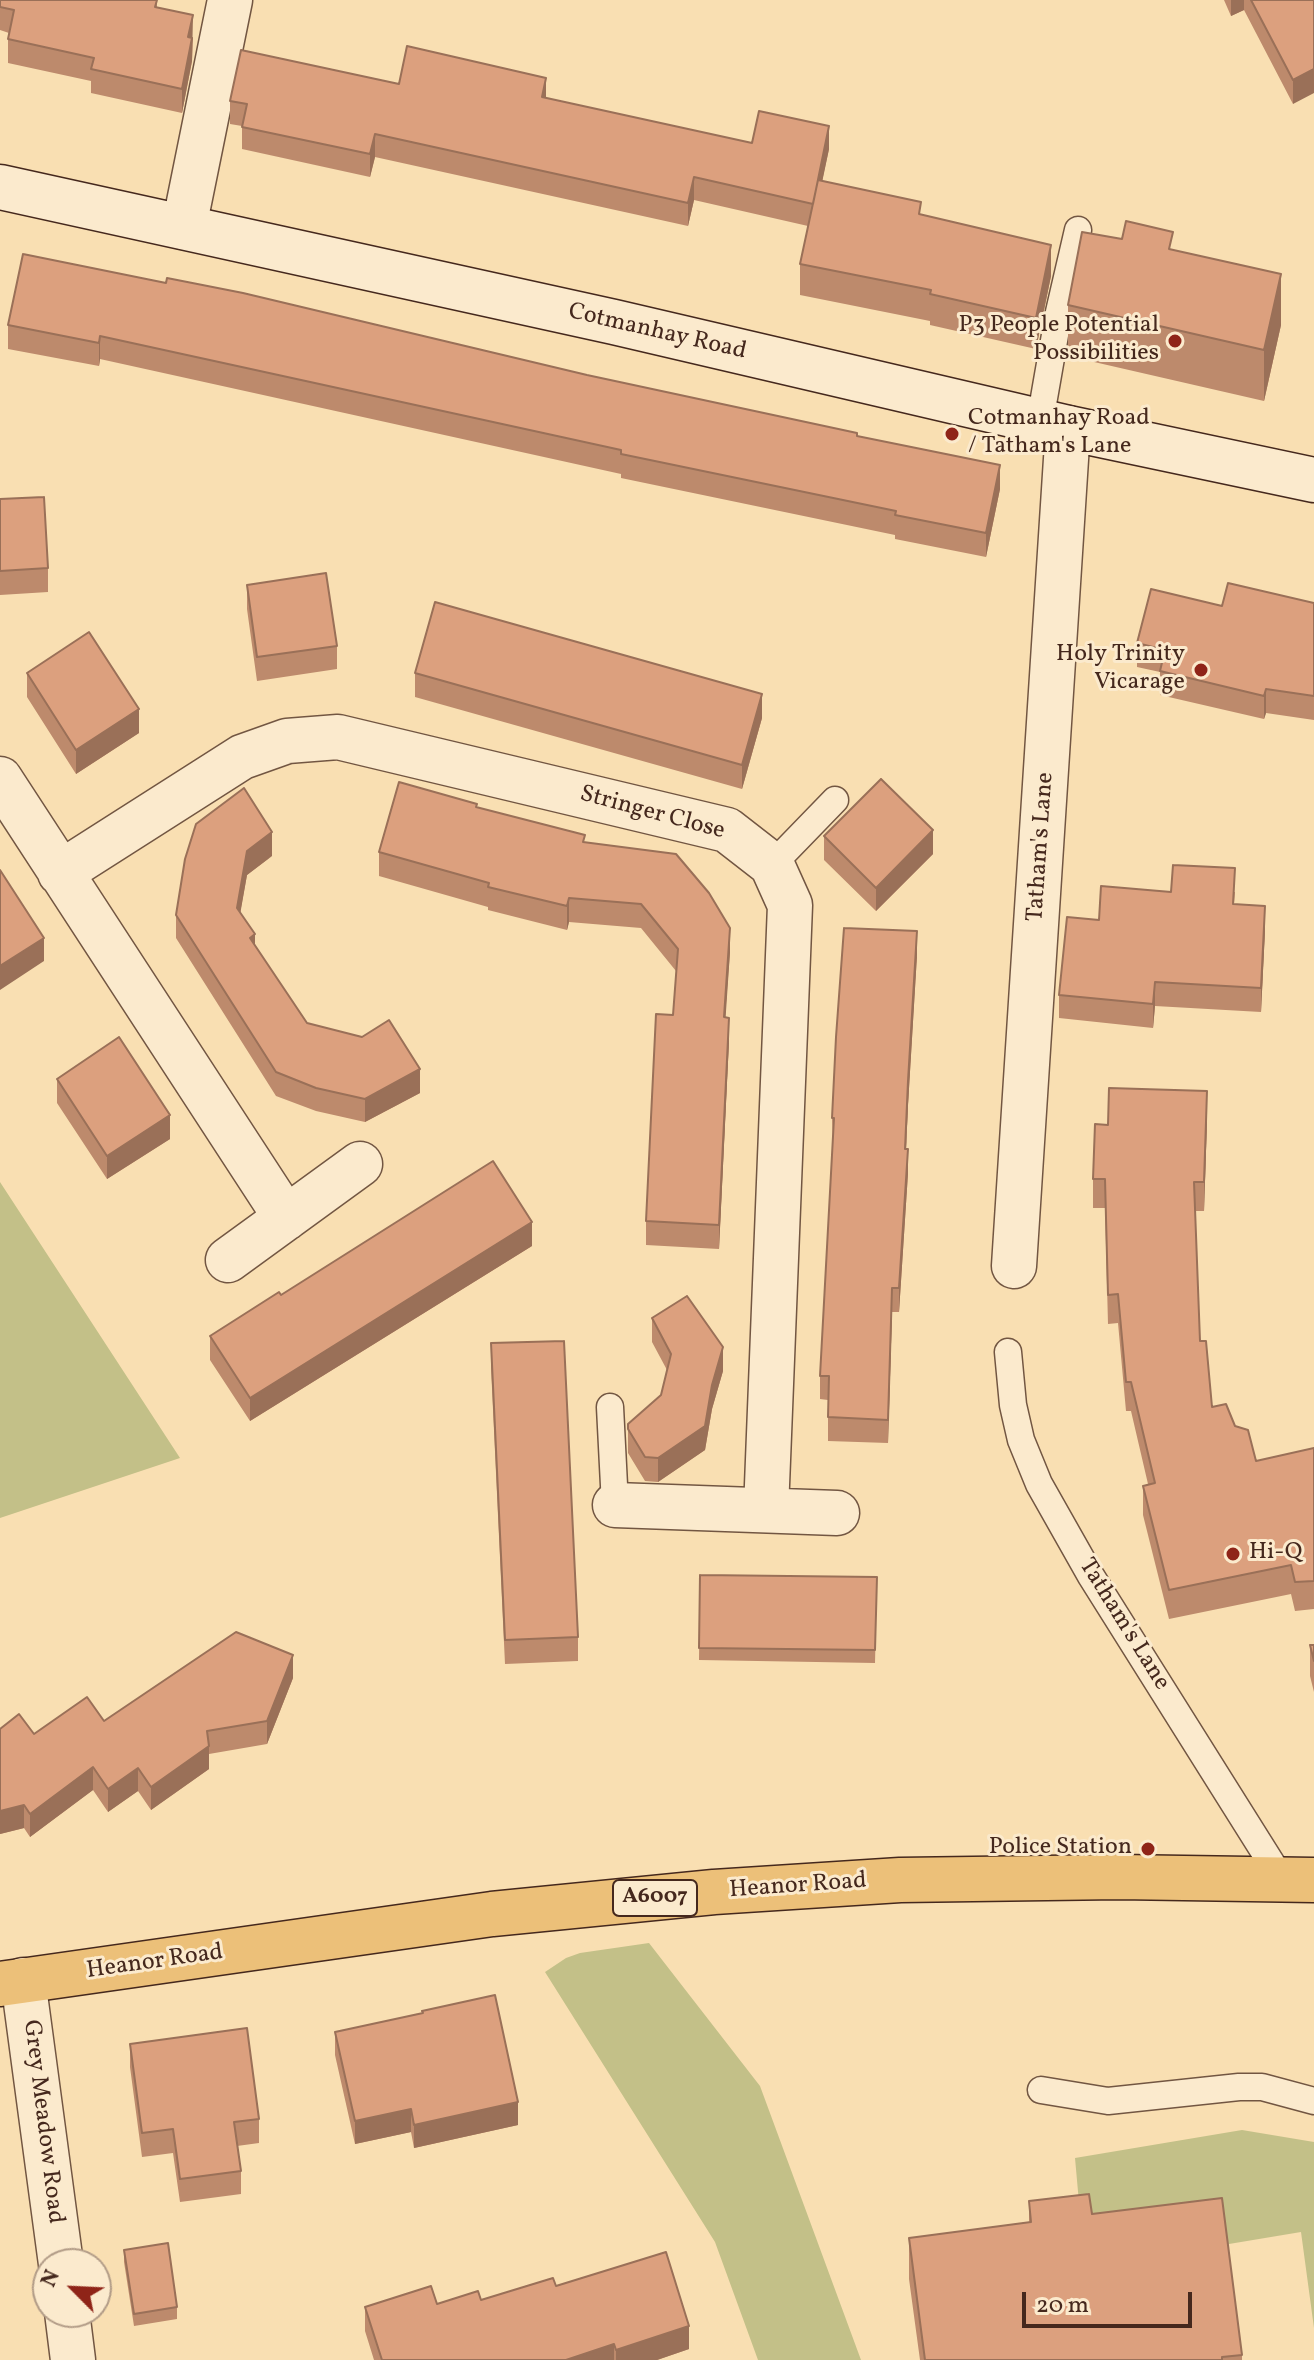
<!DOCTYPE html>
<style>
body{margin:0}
#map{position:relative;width:1314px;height:2360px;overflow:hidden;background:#f9dfb2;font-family:Vollkorn,serif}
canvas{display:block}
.north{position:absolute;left:32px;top:2248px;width:80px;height:80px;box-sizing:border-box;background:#fbeacd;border:2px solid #b29c87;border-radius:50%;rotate:294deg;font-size:22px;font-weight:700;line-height:32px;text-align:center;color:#45281d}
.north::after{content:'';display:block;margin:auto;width:28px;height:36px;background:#8f2418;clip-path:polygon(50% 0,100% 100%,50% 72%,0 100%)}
.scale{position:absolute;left:1022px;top:2292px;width:170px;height:36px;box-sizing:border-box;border:4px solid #45281d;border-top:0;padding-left:10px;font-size:24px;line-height:28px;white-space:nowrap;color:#45281d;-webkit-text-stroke:6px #fbeacd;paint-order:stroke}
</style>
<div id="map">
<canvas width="1314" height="2360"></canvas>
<div class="north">N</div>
<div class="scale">20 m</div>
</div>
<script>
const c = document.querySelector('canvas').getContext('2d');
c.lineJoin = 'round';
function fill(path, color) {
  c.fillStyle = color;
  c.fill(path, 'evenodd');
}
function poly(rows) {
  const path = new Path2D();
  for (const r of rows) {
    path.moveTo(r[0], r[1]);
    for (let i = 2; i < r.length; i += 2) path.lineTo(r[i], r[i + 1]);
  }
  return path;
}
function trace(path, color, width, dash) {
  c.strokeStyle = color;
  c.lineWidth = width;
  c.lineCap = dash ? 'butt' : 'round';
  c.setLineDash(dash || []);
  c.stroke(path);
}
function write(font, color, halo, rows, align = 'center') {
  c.font = font + ' Vollkorn,serif';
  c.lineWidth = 6;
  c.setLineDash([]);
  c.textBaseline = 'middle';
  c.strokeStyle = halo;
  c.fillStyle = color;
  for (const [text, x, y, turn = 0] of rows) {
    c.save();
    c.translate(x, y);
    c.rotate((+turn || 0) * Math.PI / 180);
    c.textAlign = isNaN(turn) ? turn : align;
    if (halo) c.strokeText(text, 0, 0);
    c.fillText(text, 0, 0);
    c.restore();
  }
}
const green = poly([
 [0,1182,180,1458,0,1518],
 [649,1943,760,2086,861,2360,758,2360,715,2242,545,1972,566,1958,580,1953],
 [1242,2130,1314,2142,1314,2328,1301,2232,1223,2245,1082,2236,1075,2158]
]);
const lane = poly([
 [1040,421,1059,312,1078,230],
 [772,865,835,800],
 [1008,1352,1013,1405,1021,1440,1039,1484,1091,1576,1282,1880],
 [610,1407,615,1505],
 [1041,2090,1108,2101,1239,2087,1262,2087,1314,2101]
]);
const street = poly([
 [184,227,230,0],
 [0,779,286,1218],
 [60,873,242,757,287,741,338,737,727,830,772,865,790,905,766,1510],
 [228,1260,360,1164],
 [1014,1266,1068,428],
 [615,1505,837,1513],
 [23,1980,61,2264],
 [67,2312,73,2360]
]);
const secondary = poly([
 [0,187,614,322,1068,428,1314,480]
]);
const primary = poly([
 [0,1984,492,1914,714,1892,900,1880,1119,1877,1314,1880]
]);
const wall = poly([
 [0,0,157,0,157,7,193,38,192,61,182,113,91,93,91,81,8,63,8,39,9,33,0,30],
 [1224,0,1314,0,1293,104,1244,10,1231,16],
 [399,84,546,98,752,143,829,149,822,181,921,215,1051,276,1036,349,930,325,930,321,800,295,800,264,808,226,694,200,688,226,375,157,370,177,242,149,242,126,230,124,230,101],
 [1173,250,1281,325,1264,401,1068,356,1068,305],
 [8,325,587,375,857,436,1000,489,986,557,895,539,895,535,621,478,621,474,100,359,99,366,8,349],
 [0,499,48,568,48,592,0,595],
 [247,585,337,646,337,669,257,681,247,609],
 [1314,603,1314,720,1266,713,1264,719,1160,695,1160,672,1137,667,1137,643,1222,606],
 [27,673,139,733,76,774,27,697],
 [415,673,762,718,742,789,415,697],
 [477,807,585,842,730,952,725,1017,729,1041,719,1249,646,1245,646,1221,673,1015,676,971,641,928,569,922,567,930,488,910,488,907,379,876,379,852],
 [824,836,933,854,876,911,824,860],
 [272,856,247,875,240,913,255,947,307,1023,420,1093,365,1122,316,1111,276,1096,176,938,176,915],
 [1171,892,1235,892,1234,904,1265,930,1261,1012,1155,1006,1153,1028,1059,1018,1059,995,1099,920],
 [917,955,908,1105,906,1149,908,1173,899,1312,892,1312,888,1443,828,1441,828,1400,820,1399,820,1376,833,1142,832,1118],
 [57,1079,170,1139,107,1179,57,1103],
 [1207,1120,1204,1211,1195,1211,1200,1341,1212,1407,1235,1426,1256,1461,1314,1448,1314,1609,1295,1611,1291,1594,1169,1619,1143,1515,1143,1486,1148,1484,1131,1411,1126,1411,1118,1323,1108,1324,1105,1208,1093,1208,1093,1179],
 [532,1246,250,1421,210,1360,210,1336,281,1295],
 [652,1318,723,1371,712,1409,705,1450,658,1482,645,1481,628,1453,628,1424,661,1395,667,1370,652,1342],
 [491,1343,578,1637,578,1661,505,1664,491,1367],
 [700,1575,877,1577,875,1663,699,1660],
 [1310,1645,1314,1645,1314,1692,1310,1676],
 [293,1678,267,1744,209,1754,209,1769,151,1810,138,1791,108,1812,93,1790,30,1837,24,1828,0,1834,34,1734,104,1721],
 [335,2032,518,2125,414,2148,411,2132,355,2144,335,2055],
 [130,2044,259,2119,259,2143,237,2146,241,2171,241,2194,180,2202,173,2153,142,2157,130,2067],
 [1029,2201,1092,2214,1242,2355,1242,2360,920,2360,909,2279,909,2238,1029,2222],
 [124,2250,177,2307,177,2319,134,2326,124,2262],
 [556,2286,689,2349,657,2360,374,2360,365,2331,365,2307,437,2304,481,2300]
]);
const shadedWall = poly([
 [1231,0,1244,0,1244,10,1231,16],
 [193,15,192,61,182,113,182,89,188,37],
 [1314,69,1314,93,1293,104,1293,80],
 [546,78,546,101,542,97],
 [829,126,829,149,813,226,813,204],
 [375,134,375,157,370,177,370,154],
 [694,177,694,200,688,226,688,203],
 [1051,245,1051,276,1036,349,1036,318],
 [1281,274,1281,325,1264,401,1264,350],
 [100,336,100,359,99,366,99,343],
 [1000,465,1000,489,986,557,986,533],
 [1266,689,1266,713,1264,719,1264,696],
 [762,694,762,718,742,789,742,765],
 [139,709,139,733,76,774,76,750],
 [933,830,933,854,876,911,876,888],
 [272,832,272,856,247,875,237,932,237,908,247,851],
 [569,898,569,922,567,930,567,906],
 [1265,906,1265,930,1261,1012,1261,988],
 [730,928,730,952,724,1041,724,1017],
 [917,931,917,955,908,1105,905,1173,908,1081],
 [255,934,255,958,250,938],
 [44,938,44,961,0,990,0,966],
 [1155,982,1155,1006,1153,1028,1153,1004],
 [729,1018,729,1041,719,1249,719,1225],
 [420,1069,420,1093,365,1122,365,1099],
 [1207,1091,1207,1120,1204,1211,1204,1182],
 [170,1115,170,1139,107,1179,107,1156],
 [908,1149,908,1173,899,1312,899,1288],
 [532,1222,532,1246,250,1421,250,1398],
 [892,1288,892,1312,888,1443,888,1420],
 [723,1347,723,1371,712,1409,705,1450,658,1482,658,1458,712,1385],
 [293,1655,293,1678,267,1744,267,1721],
 [209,1746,209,1769,151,1810,151,1787],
 [93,1767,93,1790,30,1837,30,1814],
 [138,1768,138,1791,108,1812,108,1789],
 [24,1805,24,1828,0,1834,0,1811],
 [518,2102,518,2125,414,2148,414,2125],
 [411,2109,411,2132,355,2144,355,2121],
 [689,2326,689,2349,657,2360,616,2360,616,2350],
 [614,2344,614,2360,566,2360]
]);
const building = poly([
 [0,0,157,0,155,7,193,15,188,37,192,38,182,89,91,69,94,58,8,39,14,10,0,7,0,0],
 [1251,0,1314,0,1314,69,1293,80,1251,0],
 [407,46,546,78,542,97,752,143,759,111,829,126,813,204,694,177,688,203,375,134,370,154,242,127,247,104,230,101,241,50,399,84,407,46],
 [818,180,921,202,919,214,1051,245,1036,318,930,294,931,290,800,264,818,180],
 [1126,221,1173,232,1169,249,1281,274,1264,350,1068,305,1082,232,1122,239,1126,221],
 [23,254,166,283,167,278,243,293,587,375,857,433,857,436,1000,465,986,533,895,515,896,511,621,454,621,450,100,336,99,343,8,325,23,254],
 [44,497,48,568,0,571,0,499,44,497],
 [326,573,337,646,257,657,247,585,326,573],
 [1228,583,1314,603,1314,696,1266,689,1264,696,1160,671,1165,650,1137,643,1151,589,1222,606,1228,583],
 [435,602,762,694,742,765,415,673,435,602],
 [89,632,139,709,76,750,27,673,89,632],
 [881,779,933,830,876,888,824,836,881,779],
 [399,782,477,804,476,807,585,835,583,842,676,854,709,893,730,928,724,1017,729,1018,719,1225,646,1221,656,1014,673,1015,678,949,641,904,569,898,567,906,488,887,489,883,379,852,399,782],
 [244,788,272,832,247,851,237,908,255,934,250,938,307,1023,362,1037,389,1020,420,1069,365,1099,316,1088,276,1072,176,915,185,859,196,824,244,788],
 [1173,865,1235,868,1233,904,1265,906,1261,988,1155,982,1153,1004,1059,995,1067,917,1099,920,1101,886,1171,892,1173,865],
 [0,870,44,938,0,966,0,870],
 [844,928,917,931,908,1081,905,1149,908,1149,899,1288,892,1288,888,1420,828,1417,829,1376,820,1376,834,1118,832,1118,836,1037,844,928],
 [119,1037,170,1115,107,1156,57,1079,119,1037],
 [1109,1088,1207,1091,1204,1182,1194,1182,1200,1341,1206,1341,1212,1407,1226,1404,1235,1426,1248,1430,1256,1461,1314,1448,1314,1581,1295,1582,1291,1565,1169,1590,1143,1486,1155,1483,1131,1382,1126,1382,1118,1294,1108,1295,1105,1179,1093,1179,1095,1124,1108,1125,1109,1088],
 [493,1161,532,1222,250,1398,210,1336,279,1292,281,1295,493,1161],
 [687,1296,723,1347,712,1385,705,1426,658,1458,645,1457,628,1429,628,1424,661,1395,671,1354,652,1318,687,1296],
 [564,1341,578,1637,505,1640,491,1343,564,1341],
 [700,1575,877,1577,875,1650,699,1648,700,1575],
 [236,1632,293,1655,267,1721,207,1731,209,1746,151,1787,138,1768,108,1789,93,1767,30,1814,24,1805,0,1811,0,1729,19,1714,34,1734,87,1697,104,1721,236,1632],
 [1310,1645,1314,1645,1314,1661,1310,1645],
 [495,1995,518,2102,414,2125,411,2109,355,2121,335,2032,423,2013,422,2011,495,1995],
 [247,2028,259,2119,234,2122,241,2171,180,2179,173,2129,142,2133,130,2044,247,2028],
 [1089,2194,1092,2214,1222,2198,1242,2355,1222,2357,1222,2360,925,2360,909,2238,1031,2222,1029,2201,1089,2194],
 [168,2243,177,2307,134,2314,124,2250,168,2243],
 [666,2252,689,2326,616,2350,614,2344,566,2360,382,2360,365,2307,431,2286,437,2304,478,2291,481,2300,553,2278,556,2286,666,2252]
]);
const markers = [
 [1175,341,8,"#8f2418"],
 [952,434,8,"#8f2418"],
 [1201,670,8,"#8f2418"],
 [1233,1554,8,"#8f2418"],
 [1148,1849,8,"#8f2418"]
];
const shields = [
 [655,1898,84]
];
const shieldNames = [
 ["A6007",655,1898]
];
const poiNames = [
 ["P3 People Potential",1159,327],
 ["Possibilities",1159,355],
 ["Cotmanhay Road",968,420,"left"],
 ["/ Tatham's Lane",968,448,"left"],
 ["Holy Trinity",1185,656],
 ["Vicarage",1185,684],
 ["Hi-Q",1249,1554,"left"],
 ["Police Station",1132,1849]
];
const streetNames = [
 ["Cotmanhay Road",657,333,13],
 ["Stringer Close",652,814,15],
 ["Tatham's Lane",1042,847,-86],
 ["Tatham's Lane",1123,1625,58],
 ["Heanor Road",798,1887,-4],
 ["Heanor Road",155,1963,-8],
 ["Grey Meadow Road",42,2122,83]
];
fill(green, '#c3c088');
trace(lane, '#725642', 29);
trace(street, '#725642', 47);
trace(secondary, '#45281d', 47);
trace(primary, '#45281d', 47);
trace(lane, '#fbeacd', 26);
trace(street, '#fbeacd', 44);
trace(secondary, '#fbeacd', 44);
trace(primary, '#ecc079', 44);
fill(wall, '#bd8a6c');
fill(shadedWall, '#9a7058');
fill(building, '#dca07e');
trace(building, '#9a7058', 2);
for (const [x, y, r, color] of markers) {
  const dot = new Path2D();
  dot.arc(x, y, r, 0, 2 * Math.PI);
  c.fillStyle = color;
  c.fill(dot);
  trace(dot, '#fbeacd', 3);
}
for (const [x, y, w] of shields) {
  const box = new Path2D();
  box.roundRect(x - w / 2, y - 18, w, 36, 6);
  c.fillStyle = '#fbeacd';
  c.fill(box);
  trace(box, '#45281d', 2);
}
write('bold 22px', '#45281d', null, shieldNames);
write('24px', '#45281d', '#fbeacd', poiNames, 'right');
write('24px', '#45281d', '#fbeacd', streetNames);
</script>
